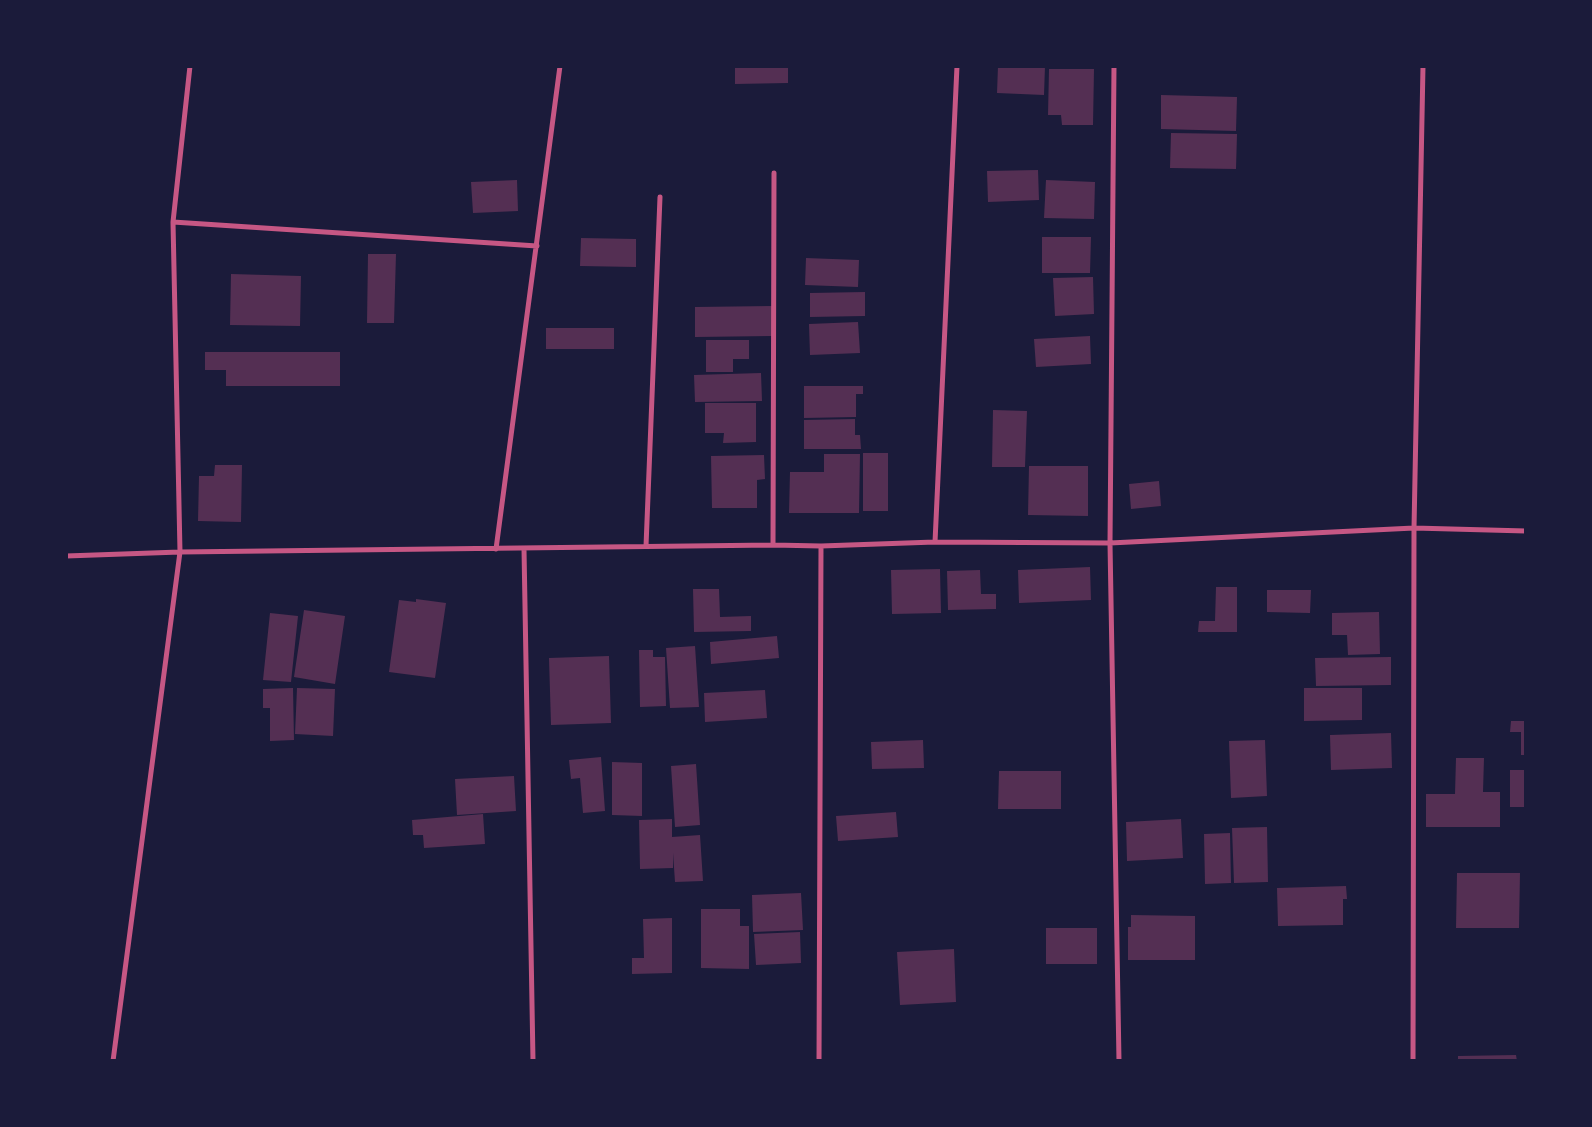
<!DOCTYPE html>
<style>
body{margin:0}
#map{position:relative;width:1592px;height:1127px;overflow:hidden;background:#1b1b3a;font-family:"Alegreya Sans",sans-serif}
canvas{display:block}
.frame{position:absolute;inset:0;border:68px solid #1b1b3a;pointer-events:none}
</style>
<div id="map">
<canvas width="1592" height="1127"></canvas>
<div class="frame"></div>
</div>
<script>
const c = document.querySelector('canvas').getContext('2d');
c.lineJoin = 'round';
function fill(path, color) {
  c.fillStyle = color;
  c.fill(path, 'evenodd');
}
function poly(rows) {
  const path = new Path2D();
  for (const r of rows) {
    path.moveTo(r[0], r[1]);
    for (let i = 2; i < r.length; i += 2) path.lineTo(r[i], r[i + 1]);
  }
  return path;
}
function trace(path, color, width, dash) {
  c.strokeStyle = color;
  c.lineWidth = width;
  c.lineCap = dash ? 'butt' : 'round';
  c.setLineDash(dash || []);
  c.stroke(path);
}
const building = poly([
 [735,66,788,66,788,83,735,84],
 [998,66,1045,66,1044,95,997,93],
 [1049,69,1094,69,1093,125,1062,125,1061,115,1048,115],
 [1161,95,1237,97,1236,131,1161,129],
 [1171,133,1237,134,1236,169,1170,168],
 [1038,170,1039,200,988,202,987,171],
 [517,180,518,211,473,213,471,182],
 [1046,180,1095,182,1094,219,1044,218],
 [1042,237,1091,237,1090,273,1042,273],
 [581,238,636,239,636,267,580,266],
 [368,254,396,254,394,323,367,323],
 [806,258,859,260,858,287,805,285],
 [231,274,301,276,300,326,230,325],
 [1093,277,1094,314,1055,316,1053,278],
 [865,292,865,316,810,317,810,293],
 [772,306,772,336,695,337,695,307],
 [858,322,860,353,810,355,809,324],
 [546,328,614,328,614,349,546,349],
 [1090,336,1091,364,1036,367,1034,339],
 [706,340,749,340,749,359,733,359,733,372,706,372],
 [205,352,340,352,340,386,226,386,226,370,205,370],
 [761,373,762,401,695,402,694,375],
 [804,386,863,386,863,394,856,394,856,417,804,418],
 [705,403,756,403,756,442,723,443,724,433,705,433],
 [993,410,1027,411,1025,467,992,467],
 [855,419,855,435,860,435,861,449,804,449,804,420],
 [863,453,888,453,888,511,863,511],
 [824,454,860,454,859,513,789,513,790,472,824,472],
 [764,455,765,479,757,480,757,508,712,508,711,456],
 [215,465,242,465,241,522,198,521,199,476,214,476],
 [1029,466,1088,466,1088,516,1028,515],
 [1159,481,1161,506,1131,509,1129,484],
 [1090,567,1091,600,1019,603,1018,570],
 [940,569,941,613,892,614,891,570],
 [980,570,981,594,996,594,996,609,948,610,947,571],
 [1216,587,1237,587,1237,632,1198,632,1199,621,1215,621],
 [693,589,719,589,720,617,751,616,751,631,694,632],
 [1267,590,1311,590,1310,613,1267,612],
 [416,599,446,603,435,678,389,672,399,600,416,602],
 [304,610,345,616,335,684,294,677],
 [1379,612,1380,654,1348,655,1347,635,1332,635,1332,613],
 [270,613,298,616,291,682,263,680],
 [777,636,779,658,711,664,710,642],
 [695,646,699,707,670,708,666,648],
 [639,650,653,650,653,657,665,657,666,706,640,707],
 [609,656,611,723,551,725,549,658],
 [1391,657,1391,685,1316,686,1315,658],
 [293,688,294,740,270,741,270,708,263,708,263,689],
 [297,688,335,689,333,736,295,734],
 [1304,688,1362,688,1362,720,1304,721],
 [765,690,767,718,705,722,704,693],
 [1511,721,1526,721,1526,755,1521,755,1521,732,1510,732],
 [1391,733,1392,768,1331,770,1330,735],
 [923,740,924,768,872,769,871,742],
 [1265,740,1267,796,1231,798,1229,741],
 [601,757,605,811,583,813,580,778,571,779,569,760],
 [1456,758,1484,758,1483,792,1500,792,1500,827,1426,827,1426,794,1455,794],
 [612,762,642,763,642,816,612,815],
 [696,764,700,825,675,827,671,766],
 [1510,770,1526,770,1526,807,1510,807],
 [999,771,1061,771,1061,809,998,809],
 [514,776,516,811,457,815,455,779],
 [896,812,898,837,838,841,836,816],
 [483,814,485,844,424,848,423,835,413,835,412,820],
 [672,819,672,837,700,835,703,881,675,882,673,853,673,868,640,869,639,820],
 [1181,819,1183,858,1127,861,1126,822],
 [1267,827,1268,882,1234,883,1232,828],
 [1230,833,1231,883,1205,884,1204,834],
 [1457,873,1520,873,1519,928,1456,928],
 [1346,886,1347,899,1343,899,1343,925,1278,926,1277,888],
 [801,893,803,930,753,932,752,895],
 [701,909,740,909,740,926,749,926,749,969,701,968],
 [1131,915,1195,916,1195,960,1128,960,1128,927,1131,927],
 [672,918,672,973,632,974,632,958,644,958,643,919],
 [1046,928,1097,928,1097,964,1046,964],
 [800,932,801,963,756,965,754,934],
 [954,949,956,1002,900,1005,897,952],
 [1516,1055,1517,1061,1458,1061,1458,1056]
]);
const minor = poly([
 [1114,66,1110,543,1119,1061],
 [173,222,537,246],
 [935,542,957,66],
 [773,545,774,173],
 [646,546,660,197],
 [496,549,560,66],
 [524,549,533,1061],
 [66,556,180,552,773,545,821,546,935,542,1110,543,1414,528,1526,531],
 [113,1061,180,552,173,222,190,66],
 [819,1061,821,546],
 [1413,1061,1414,528,1423,66]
]);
fill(building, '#542f53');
trace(minor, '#c65784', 5);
</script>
